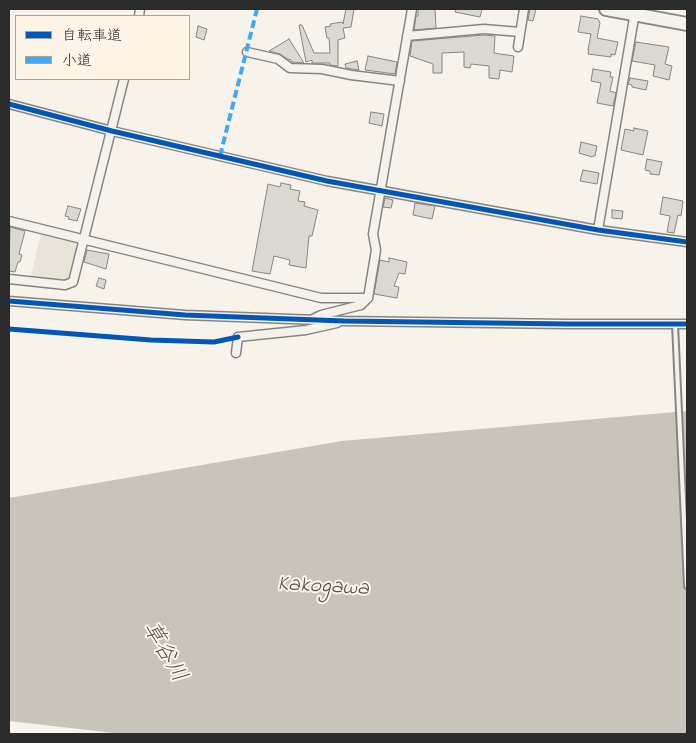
<!DOCTYPE html>
<meta charset="utf-8">
<style>
body{margin:0}
#map{position:relative;width:696px;height:743px;overflow:hidden;background:#f7f3ea;font-family:"Indie Flower","Klee One",sans-serif}
canvas{display:block}
.frame{position:absolute;inset:0;border:10px solid #2b2b2b;pointer-events:none}
.legend{position:absolute;left:15px;top:15px;width:175px;height:65px;box-sizing:border-box;background:#fcf5e5;border:1px solid #a8a49b;margin:0;padding:6px 9px;list-style:none;font-size:15px;color:#2b2b2b}
.legend li{display:flex;align-items:center;gap:10px;height:25px}
.legend b{width:25px;border:1px solid #a8a49b}
</style>
<div id="map">
<canvas width="696" height="743"></canvas>
<div class="frame"></div>
<ul class="legend">
<li><b style="height:6px;background:#0057b8"></b>自転車道</li>
<li><b style="height:6px;background:#3fa9f5"></b>小道</li>
</ul>
</div>
<script>
const c = document.querySelector('canvas').getContext('2d');
c.lineJoin = 'round';
function fill(path, color) {
  c.fillStyle = color;
  c.fill(path, 'evenodd');
}
function poly(rows) {
  const path = new Path2D();
  for (const r of rows) {
    path.moveTo(r[0], r[1]);
    for (let i = 2; i < r.length; i += 2) path.lineTo(r[i], r[i + 1]);
  }
  return path;
}
function trace(path, color, width, dash) {
  c.strokeStyle = color;
  c.lineWidth = width;
  c.lineCap = dash ? 'butt' : 'round';
  c.setLineDash(dash || []);
  c.stroke(path);
}
function write(font, color, halo, rows, align = 'center') {
  c.font = font + ' "Indie Flower","Klee One",sans-serif';
  c.lineWidth = 4;
  c.setLineDash([]);
  c.textBaseline = 'middle';
  c.strokeStyle = halo;
  c.fillStyle = color;
  for (const [text, x, y, turn = 0] of rows) {
    c.save();
    c.translate(x, y);
    c.rotate((+turn || 0) * Math.PI / 180);
    c.textAlign = isNaN(turn) ? turn : align;
    if (halo) c.strokeText(text, 0, 0);
    c.fillText(text, 0, 0);
    c.restore();
  }
}
const green = poly([
 [42,231,80,242,71,280,68,282,30,279]
]);
const water = poly([
 [687,411,687,734,123,734,9,721,9,498,342,441]
]);
const building = poly([
 [346,9,354,9,351,27,343,28,345,38,338,40,338,66,330,65,330,63,312,63,312,60,306,62,299,25,302,25,314,53,330,53,329,38,327,38,325,27,331,26,330,24,342,22,343,24,346,9],
 [418,9,435,9,436,28,414,30,416,16,418,16,418,9],
 [456,9,482,9,480,17,455,12,456,9],
 [530,9,536,9,533,21,528,20,530,9],
 [581,16,598,19,600,23,597,38,618,42,615,55,611,54,611,57,588,54,589,50,588,50,591,34,578,32,581,16],
 [198,26,207,29,204,40,196,37,198,26],
 [484,35,495,36,494,53,514,56,512,72,500,70,499,79,489,78,489,66,471,64,470,68,464,67,464,52,442,53,442,73,433,73,433,64,410,56,412,41,484,35],
 [289,39,304,63,292,62,290,59,289,60,280,54,269,51,289,39],
 [636,42,669,47,665,64,672,66,669,80,653,76,655,65,632,61,636,42],
 [368,56,397,62,395,74,365,70,368,56],
 [357,61,359,70,346,68,345,64,357,61],
 [593,69,611,72,610,77,613,77,610,91,616,93,613,106,597,103,601,83,591,81,593,69],
 [630,78,648,81,646,90,632,87,632,85,628,84,630,78],
 [371,112,384,114,382,126,369,123,371,112],
 [634,128,648,131,643,155,621,150,625,129,634,131,634,128],
 [581,142,597,146,595,156,593,156,592,157,579,153,581,142],
 [647,159,662,162,659,175,650,174,650,171,645,170,647,159],
 [583,170,599,173,597,184,580,181,583,170],
 [281,183,291,185,290,189,300,191,298,201,305,202,304,206,318,210,312,236,309,236,306,268,289,265,290,260,274,256,270,274,252,271,268,184,280,187,281,183],
 [663,197,683,201,681,216,678,215,674,233,667,232,670,216,660,214,663,197],
 [385,198,393,200,391,208,383,207,385,198],
 [415,203,435,206,432,219,413,215,415,203],
 [68,206,81,209,77,221,68,219,69,217,65,216,68,206],
 [612,210,623,211,622,219,612,218,612,210],
 [10,227,25,231,19,254,22,255,20,262,18,262,15,272,9,271,10,227],
 [87,250,109,254,106,269,84,262,87,250],
 [389,258,407,262,405,274,399,273,394,286,399,287,397,298,374,294,380,260,389,262,389,258],
 [99,278,106,280,104,289,96,286,99,278]
]);
const lane = poly([
 [675,324,687,586]
]);
const street = poly([
 [139,16,140,9],
 [407,36,484,29,520,32],
 [518,47,524,9],
 [247,52,278,59,290,68,322,69,351,75,400,81],
 [9,104,112,131,327,181,598,230,687,242],
 [9,221,321,298,368,298],
 [598,230,635,12],
 [9,279,65,285,73,282,124,79],
 [9,301,185,315,344,321,567,324,687,324],
 [313,319,321,315,361,305,368,298,376,250,373,234,412,9],
 [236,353,238,337,306,330,337,323]
]);
const primary = poly([
 [606,9,687,24]
]);
const quiet = poly([
 [220,156,257,9]
]);
const cycleway = poly([
 [9,104,112,131,327,181,598,230,687,242],
 [9,301,185,315,344,321,567,324,687,324],
 [9,329,151,340,214,342,238,337]
]);
const waterNames = [
 ["Kakogawa",323,588,3],
 ["草谷川",163,653,60]
];
fill(green, '#e9e4d8');
fill(water, '#c8c4ba');
fill(building, '#dad8d1');
trace(building, '#878581', 1);
trace(lane, '#878581', 8);
trace(street, '#878581', 11);
trace(primary, '#878581', 16);
trace(lane, '#f5f2ec', 4);
trace(street, '#f5f2ec', 8);
trace(primary, '#f5f2ec', 12);
trace(quiet, '#3fa9f5', 4, [8, 4]);
trace(cycleway, '#0057b8', 5);
write('italic 22px', '#545350', '#fcf5e5', waterNames);
</script>
